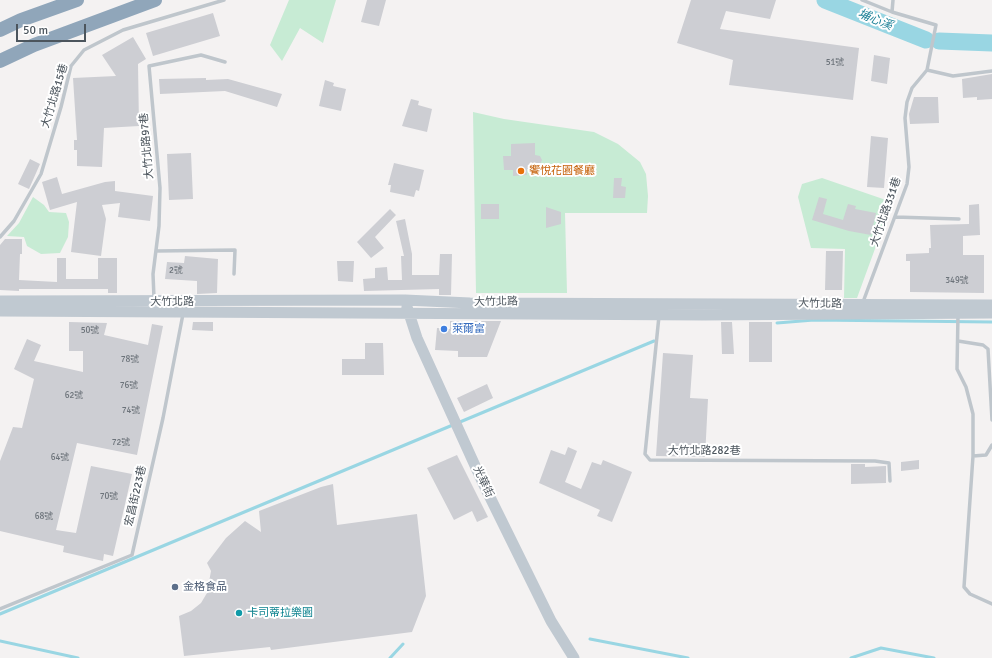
<!DOCTYPE html>
<meta charset="utf-8">
<style>
body{margin:0}
#map{position:relative;width:992px;height:658px;overflow:hidden;background:#f4f2f2;font-family:Signika,sans-serif}
canvas{display:block}
.scale{position:absolute;left:16px;top:24px;width:70px;height:18px;box-sizing:border-box;border:2px solid #4c555d;border-top:0;padding-left:5px;font-size:12px;line-height:14px;white-space:nowrap;color:#4c555d;-webkit-text-stroke:3px #fff;paint-order:stroke}
</style>
<div id="map">
<canvas width="992" height="658"></canvas>
<div class="scale">50 m</div>
</div>
<script>
const c = document.querySelector('canvas').getContext('2d');
c.lineJoin = 'round';
function fill(path, color) {
  c.fillStyle = color;
  c.fill(path, 'evenodd');
}
function poly(rows) {
  const path = new Path2D();
  for (const r of rows) {
    path.moveTo(r[0], r[1]);
    for (let i = 2; i < r.length; i += 2) path.lineTo(r[i], r[i + 1]);
  }
  return path;
}
function trace(path, color, width, dash) {
  c.strokeStyle = color;
  c.lineWidth = width;
  c.lineCap = dash ? 'butt' : 'round';
  c.setLineDash(dash || []);
  c.stroke(path);
}
function write(font, color, halo, rows, align = 'center') {
  c.font = font + ' Signika,"Noto Sans TC",sans-serif';
  c.lineWidth = 4;
  c.setLineDash([]);
  c.textBaseline = 'middle';
  c.strokeStyle = halo;
  c.fillStyle = color;
  for (const [text, x, y, turn = 0] of rows) {
    c.save();
    c.translate(x, y);
    c.rotate((+turn || 0) * Math.PI / 180);
    c.textAlign = isNaN(turn) ? turn : align;
    if (halo) c.strokeText(text, 0, 0);
    c.fillText(text, 0, 0);
    c.restore();
  }
}
const green = poly([
 [289,0,336,0,323,43,300,28,282,61,270,45],
 [473,112,504,119,594,132,618,144,640,162,646,174,648,196,647,213,565,213,567,293,476,293],
 [822,178,883,199,891,205,857,298,844,298,845,249,811,248,798,197,802,184],
 [33,197,44,205,49,212,66,213,69,222,68,237,60,253,41,254,27,246,24,237,7,236,19,223]
]);
const stream = poly([
 [777,323,814,320,992,322],
 [0,614,654,341],
 [590,639,688,658],
 [0,641,78,658],
 [390,658,403,644],
 [851,658,881,648,934,658]
]);
const river = poly([
 [825,0,926,40],
 [939,41,992,43]
]);
const building = poly([
 [367,0,386,0,379,26,361,22],
 [691,0,776,0,770,19,726,11,720,29,859,48,853,100,729,85,733,60,677,43],
 [213,13,220,36,153,56,146,33],
 [133,37,146,59,138,64,139,126,104,128,102,167,77,166,77,150,74,150,74,140,77,140,73,78,116,76,102,55],
 [874,55,890,58,887,84,871,81],
 [992,74,992,99,977,100,977,97,963,98,962,79],
 [206,78,206,80,228,79,282,94,277,107,225,91,160,94,159,79],
 [325,80,334,83,333,86,346,89,341,111,319,106],
 [914,97,938,97,939,123,910,124,909,114],
 [411,99,419,101,418,105,432,109,427,132,402,126],
 [871,136,888,138,884,188,867,187],
 [535,143,535,155,540,156,542,160,540,164,534,165,534,169,527,169,527,175,513,176,513,170,504,170,503,156,511,156,511,144],
 [191,153,193,199,169,200,167,154],
 [30,159,40,164,29,189,18,184],
 [394,163,424,170,419,191,416,190,414,197,390,192,391,185,388,185],
 [57,177,62,194,105,182,115,181,115,191,153,196,150,221,118,217,120,203,102,205,106,219,101,256,71,252,77,202,50,210,42,182],
 [614,178,622,178,621,186,626,187,625,198,613,198],
 [819,197,827,199,823,214,843,220,848,204,856,206,855,209,876,213,871,235,849,231,812,220],
 [481,204,499,204,499,219,481,219],
 [979,204,980,235,963,236,963,255,984,255,984,293,910,292,910,261,906,261,906,254,929,253,929,248,931,248,930,225,969,224,969,205],
 [546,207,561,212,561,224,546,228],
 [390,209,396,215,375,237,384,248,371,258,357,242],
 [405,219,412,254,412,275,439,275,440,254,452,254,451,295,439,295,439,289,364,291,363,279,375,278,375,268,387,267,388,280,402,280,401,256,404,256,396,221],
 [5,239,22,239,22,254,20,254,19,280,57,282,57,258,66,258,66,279,98,279,98,258,117,258,117,293,108,293,108,289,19,289,19,291,0,290,0,245],
 [826,251,843,251,842,290,825,290],
 [185,256,218,259,217,293,197,294,197,281,165,279,167,262,184,263],
 [337,261,354,261,353,282,338,281],
 [450,321,501,321,487,357,458,357,458,351,435,350,437,328,450,329],
 [69,322,107,323,104,335,148,345,152,324,163,326,137,455,77,443,56,530,76,533,91,466,132,474,113,556,104,554,103,561,63,552,64,546,0,531,0,461,13,427,22,428,34,379,14,369,27,339,41,345,34,361,83,372,83,351,69,351],
 [193,322,213,322,213,331,192,330],
 [721,322,732,322,734,354,722,354],
 [749,322,772,322,772,362,749,362],
 [365,343,383,343,384,375,342,375,342,359,365,359],
 [663,353,693,355,690,398,708,399,705,457,656,456],
 [487,384,493,398,464,412,457,398],
 [568,447,577,451,565,482,581,489,592,462,601,465,603,460,632,472,612,522,597,516,600,510,539,483,551,450,565,455],
 [457,455,488,517,477,522,472,511,454,520,427,468],
 [919,460,919,469,901,471,901,462],
 [851,464,865,464,865,467,886,466,886,483,851,484],
 [333,484,337,525,417,514,426,596,412,632,271,650,270,647,184,656,179,616,191,611,201,603,207,593,211,571,207,563,226,538,245,521,261,532,259,511,321,487]
]);
const lane = poly([
 [862,0,892,12,936,25,927,70,912,88,907,102,905,118,909,167,907,184,863,302],
 [892,12,893,0],
 [927,70,953,76,992,71],
 [895,217,959,219],
 [0,237,14,221,41,174,61,107,71,66,84,50,123,30,224,0],
 [156,251,235,250,234,274],
 [154,298,153,274,159,226,160,188,149,66,201,55,225,62],
 [958,315,957,369,966,387,973,414,973,456,964,587,970,594,992,604],
 [659,316,645,454,650,460,875,461,889,463,890,481],
 [958,341,983,345,988,349,992,420],
 [973,456,986,455,992,445],
 [0,609,132,555,163,418,183,314]
]);
const secondary = poly([
 [0,301,405,300,470,303,992,305],
 [407,307,417,338,482,481,551,621,574,658],
 [0,311,704,315,992,313]
]);
const highway = poly([
 [0,30,21,20,77,0],
 [0,61,34,45,155,0]
]);
const markers = [
 [521,171,4,"#e8710a"],
 [444,329,4,"#3f7fe0"],
 [175,587,4,"#5c6f8a"],
 [239,613,4,"#0f9aa8"]
];
const numberNames = [
 ["51號",835,63],
 ["2號",176,271],
 ["349號",957,281],
 ["50號",90,331],
 ["78號",130,360],
 ["76號",129,386],
 ["62號",74,396],
 ["74號",131,411],
 ["72號",121,443],
 ["64號",60,458],
 ["70號",109,497],
 ["68號",44,517]
];
const streetNames = [
 ["大竹北路15巷",55,96,-73],
 ["大竹北路97巷",147,146,-95],
 ["大竹北路331巷",886,212,-71],
 ["大竹北路",172,302],
 ["大竹北路",496,302,-1],
 ["大竹北路",820,304,1],
 ["大竹北路282巷",704,451],
 ["光華街",483,482,65],
 ["宏昌街223巷",136,496,-77]
];
const foodNames = [
 ["饗悅花園餐廳",529,171]
];
const shopNames = [
 ["萊爾富",452,329]
];
const serviceNames = [
 ["金格食品",183,587]
];
const cultureNames = [
 ["卡司蒂拉樂園",247,613]
];
const waterNames = [
 ["埔心溪",875,20,22]
];
fill(green, '#c7ebd4');
trace(stream, '#99d6e3', 3);
trace(river, '#99d6e3', 17);
fill(building, '#cdced3');
trace(lane, '#bfc6cc', 3.5);
trace(secondary, '#c0c9d1', 11);
trace(highway, '#90a6ba', 14);
for (const [x, y, r, color] of markers) {
  const dot = new Path2D();
  dot.arc(x, y, r, 0, 2 * Math.PI);
  c.fillStyle = color;
  c.fill(dot);
  trace(dot, '#fff', 1.5);
}
write('9px', '#6c737a', null, numberNames);
write('11px', '#4c555d', '#fff', streetNames);
write('11px', '#c56008', '#fff', foodNames, 'left');
write('11px', '#366cbe', '#fff', shopNames, 'left');
write('11px', '#4e5e75', '#fff', serviceNames, 'left');
write('11px', '#0d838f', '#fff', cultureNames, 'left');
write('italic 12px', '#1c8197', '#fff', waterNames);
</script>
